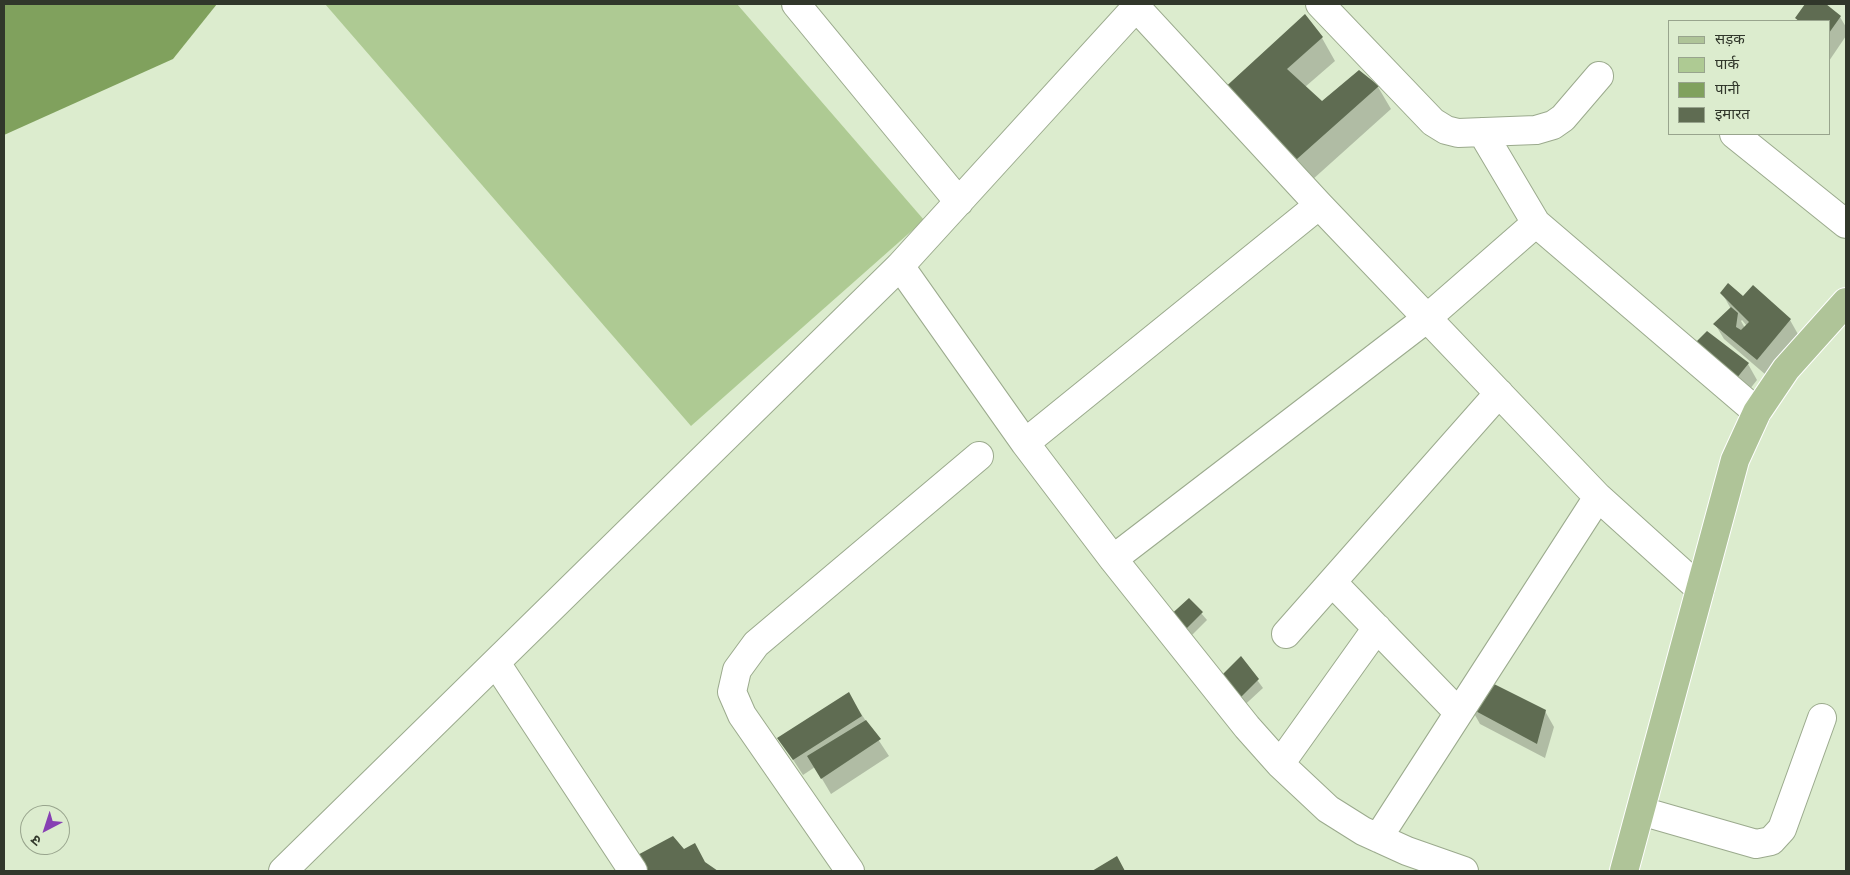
<!DOCTYPE html>
<meta charset="utf-8">
<style>
body{margin:0}
#map{position:relative;width:1850px;height:875px;overflow:hidden;background:#dcecce;font-family:Montserrat,"Noto Sans Devanagari",sans-serif}
canvas{display:block}
.frame{position:absolute;inset:0;border:5px solid #31372b;pointer-events:none}
.legend{position:absolute;left:1668px;top:20px;width:162px;height:115px;box-sizing:border-box;background:#dcecce;border:1px solid #98a48d;margin:0;padding:6px 9px;list-style:none;font-size:15px;color:#31372b}
.legend li{display:flex;align-items:center;gap:10px;height:25px}
.legend b{width:25px;border:1px solid #98a48d}
.north{position:absolute;left:20px;top:805px;width:50px;height:50px;box-sizing:border-box;background:#dcecce;border:1px solid #98a48d;border-radius:50%;rotate:220deg;font-size:14px;font-weight:700;line-height:20px;text-align:center;color:#31372b}
.north::after{content:'';display:block;margin:auto;width:18px;height:22px;background:#8740b3;clip-path:polygon(50% 0,100% 100%,50% 72%,0 100%)}
</style>
<div id="map">
<canvas width="1850" height="875"></canvas>
<div class="frame"></div>
<ul class="legend">
<li><b style="height:6px;background:#afc498"></b>सड़क</li>
<li><b style="height:14px;background:#aeca93"></b>पार्क</li>
<li><b style="height:14px;background:#80a15d"></b>पानी</li>
<li><b style="height:14px;background:#5f6c52"></b>इमारत</li>
</ul>
<div class="north">उ</div>
</div>
<script>
const c = document.querySelector('canvas').getContext('2d');
c.lineJoin = 'round';
function fill(path, color) {
  c.fillStyle = color;
  c.fill(path, 'evenodd');
}
function poly(rows) {
  const path = new Path2D();
  for (const r of rows) {
    path.moveTo(r[0], r[1]);
    for (let i = 2; i < r.length; i += 2) path.lineTo(r[i], r[i + 1]);
  }
  return path;
}
function trace(path, color, width, dash) {
  c.strokeStyle = color;
  c.lineWidth = width;
  c.lineCap = dash ? 'butt' : 'round';
  c.setLineDash(dash || []);
  c.stroke(path);
}
const green = poly([
 [325,4,737,4,924,220,691,426]
]);
const water = poly([
 [4,4,217,4,173,59,4,135]
]);
const shadow = poly([
 [1807,4,1825,4,1840,17,1846,27,1846,36,1829,61,1829,21,1798,21,1796,18],
 [1305,16,1322,38,1335,61,1305,87,1322,102,1378,87,1391,109,1302,189,1234,115],
 [1722,293,1743,298,1790,320,1799,336,1766,375,1724,339,1715,324,1731,309],
 [1742,320,1747,326,1745,328,1741,321],
 [1707,333,1748,364,1757,380,1742,399],
 [1189,599,1207,620,1185,642],
 [1241,658,1263,688,1237,712],
 [1471,708,1545,711,1554,727,1545,758,1480,724],
 [858,709,889,756,831,794,815,767,803,775,779,738],
 [683,850,716,871,641,871]
]);
const building = poly([
 [1805,4,1826,4,1841,16,1829,33,1829,21,1799,21,1795,18],
 [1305,14,1323,37,1287,69,1322,101,1359,70,1379,86,1288,167,1220,92],
 [1728,283,1743,296,1753,285,1791,319,1757,360,1713,324,1731,307,1738,313,1736,327,1741,330,1749,322,1720,293],
 [1707,331,1749,363,1732,384,1690,348],
 [1189,598,1203,612,1180,635,1166,619],
 [1241,656,1259,679,1232,706,1217,680],
 [1490,682,1546,710,1537,744,1470,708],
 [849,692,862,716,793,760,777,738],
 [866,720,881,739,821,779,807,756],
 [673,836,684,849,695,843,705,862,718,871,641,871,632,858],
 [1117,856,1125,871,1092,871]
]);
const street = poly([
 [796,4,959,202],
 [1320,4,1433,122,1446,130,1458,133,1536,130,1553,125,1563,118,1599,76],
 [1136,7,1319,205,1598,497,1700,589],
 [1482,132,1536,223,1757,412],
 [1734,134,1846,224],
 [900,266,1025,443,1113,559,1247,727,1280,764,1328,809,1363,831,1407,851,1464,871],
 [1025,443,1319,205],
 [1113,559,1426,319,1536,223],
 [1332,582,1458,712],
 [1286,634,1499,393],
 [496,663,633,871],
 [1280,764,1377,628],
 [1641,811,1756,844,1771,841,1782,829,1822,718],
 [1378,838,1598,497],
 [283,871,900,266,1139,4],
 [850,871,742,715,732,692,737,670,756,644,979,456]
]);
const primary = poly([
 [1624,871,1735,460,1757,412,1786,369,1846,302]
]);
fill(green, '#aeca93');
fill(water, '#80a15d');
fill(shadow, '#0003');
fill(building, '#5f6c52');
trace(street, '#9baa8d', 30);
trace(primary, '#fff', 30);
trace(street, '#fff', 28);
trace(primary, '#afc498', 28);
</script>
